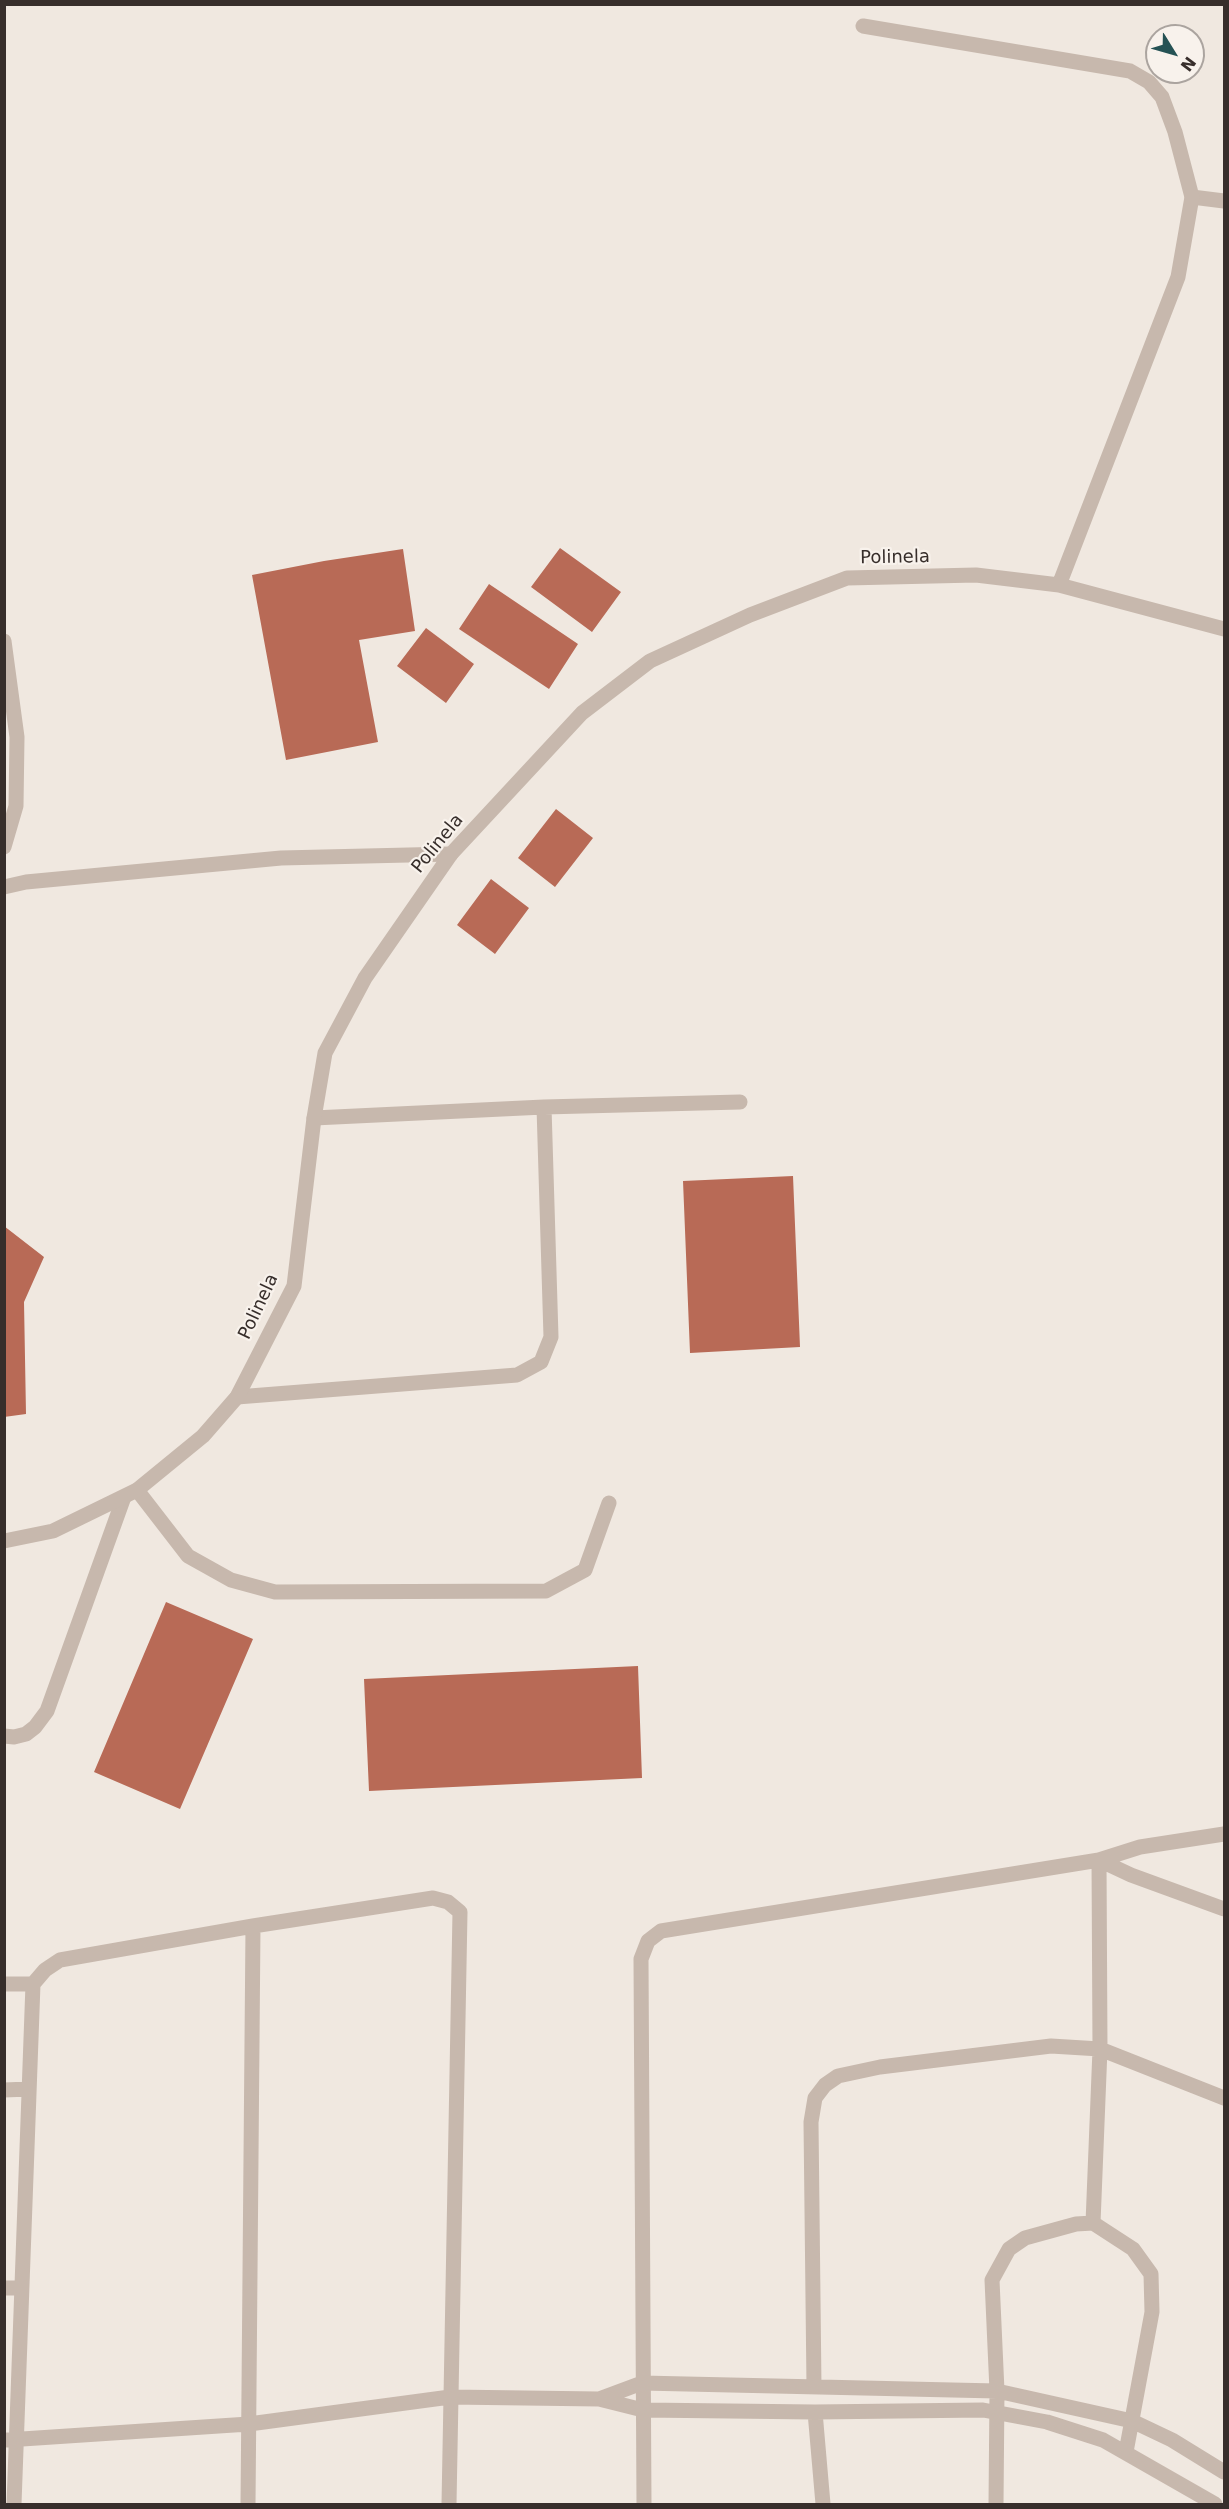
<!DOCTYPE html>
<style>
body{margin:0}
#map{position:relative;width:1229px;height:2509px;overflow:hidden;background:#f0e8e0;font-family:"DejaVu Sans",sans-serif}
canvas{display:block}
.frame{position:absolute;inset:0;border:6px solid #372e2b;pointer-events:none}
.north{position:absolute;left:1145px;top:24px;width:60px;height:60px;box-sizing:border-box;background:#f8f2ec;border:2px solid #aba49f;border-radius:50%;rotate:127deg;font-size:16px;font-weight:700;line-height:24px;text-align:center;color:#372e2b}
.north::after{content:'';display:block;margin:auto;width:21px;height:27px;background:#255254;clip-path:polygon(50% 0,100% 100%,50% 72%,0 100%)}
</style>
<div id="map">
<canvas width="1229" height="2509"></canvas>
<div class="frame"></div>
<div class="north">N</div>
</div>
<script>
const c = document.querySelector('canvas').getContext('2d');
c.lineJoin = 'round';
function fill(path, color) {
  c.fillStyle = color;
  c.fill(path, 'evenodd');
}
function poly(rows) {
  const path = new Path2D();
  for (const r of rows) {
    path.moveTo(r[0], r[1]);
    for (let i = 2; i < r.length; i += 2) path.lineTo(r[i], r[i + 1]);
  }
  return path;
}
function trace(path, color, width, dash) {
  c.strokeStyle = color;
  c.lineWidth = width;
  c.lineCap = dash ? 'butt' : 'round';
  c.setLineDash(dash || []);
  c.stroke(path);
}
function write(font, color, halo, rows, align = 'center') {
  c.font = font + ' "DejaVu Sans",sans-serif';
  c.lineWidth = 4.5;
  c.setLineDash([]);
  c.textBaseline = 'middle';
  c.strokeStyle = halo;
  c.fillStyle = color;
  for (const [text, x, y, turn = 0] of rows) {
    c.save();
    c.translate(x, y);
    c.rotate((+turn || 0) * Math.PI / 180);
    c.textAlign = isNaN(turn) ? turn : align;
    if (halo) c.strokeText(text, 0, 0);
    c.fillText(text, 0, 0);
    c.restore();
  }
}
const building = poly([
 [560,548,621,592,592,632,531,587],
 [403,549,415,631,359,640,378,742,286,760,252,575,324,561],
 [489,584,578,644,549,689,459,629],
 [426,628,474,664,446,703,397,666],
 [556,809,593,838,555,887,518,858],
 [491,879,529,908,495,954,457,925],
 [793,1176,800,1347,690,1353,683,1181],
 [4,1226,44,1257,24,1302,26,1414,4,1417],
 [166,1602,253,1639,180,1809,94,1772],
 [638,1666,642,1778,369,1791,364,1679]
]);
const service = poly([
 [1192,197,1224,201],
 [4,641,17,737,16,806,4,847],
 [4,887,26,882,281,858,451,854],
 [314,1118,544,1107,740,1102],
 [237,1397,517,1375,541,1362,551,1337,544,1107],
 [137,1490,188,1556,231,1580,275,1592,546,1591,585,1570,609,1503],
 [4,1736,14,1737,26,1734,35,1727,47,1711,124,1497]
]);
const minor = poly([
 [863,26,1130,71,1149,82,1162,97,1175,132,1192,197,1178,277,1059,585],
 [4,1541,53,1531,137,1490,203,1436,237,1397,294,1286,314,1118,325,1053,365,978,451,854,582,713,650,661,750,615,847,578,976,575,1059,585,1224,629],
 [4,1984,33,1984],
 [4,2090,29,2089],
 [1093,2223,1133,2249,1151,2274,1152,2312,1126,2452],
 [4,2288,21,2288],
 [814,2387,811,2122,815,2098,825,2085,838,2076,880,2067,1051,2046,1100,2049,1224,2098],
 [599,2399,642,2383,997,2391,1132,2421,1172,2440,1224,2472],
 [815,2412,823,2504],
 [7,2440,249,2424,450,2397,599,2399,643,2410,815,2412,983,2410,1047,2422,1103,2440,1215,2504],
 [14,2504,33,1984,45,1970,60,1960,253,1926,433,1898,448,1902,460,1912,449,2504],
 [248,2504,253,1926],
 [644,2504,641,1959,648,1941,661,1931,1099,1860,1131,1875,1224,1909],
 [996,2504,997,2391,992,2280,1009,2249,1025,2238,1076,2224,1093,2223,1100,2049,1099,1860,1140,1847,1224,1834]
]);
const streetNames = [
 ["Polinela",895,558,-1],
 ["Polinela",438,844,-51],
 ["Polinela",259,1307,-65]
];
fill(building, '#b86a56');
trace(service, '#c7b8ad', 15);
trace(minor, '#c7b8ad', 15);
write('18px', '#372e2b', '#f8f2ec', streetNames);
</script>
